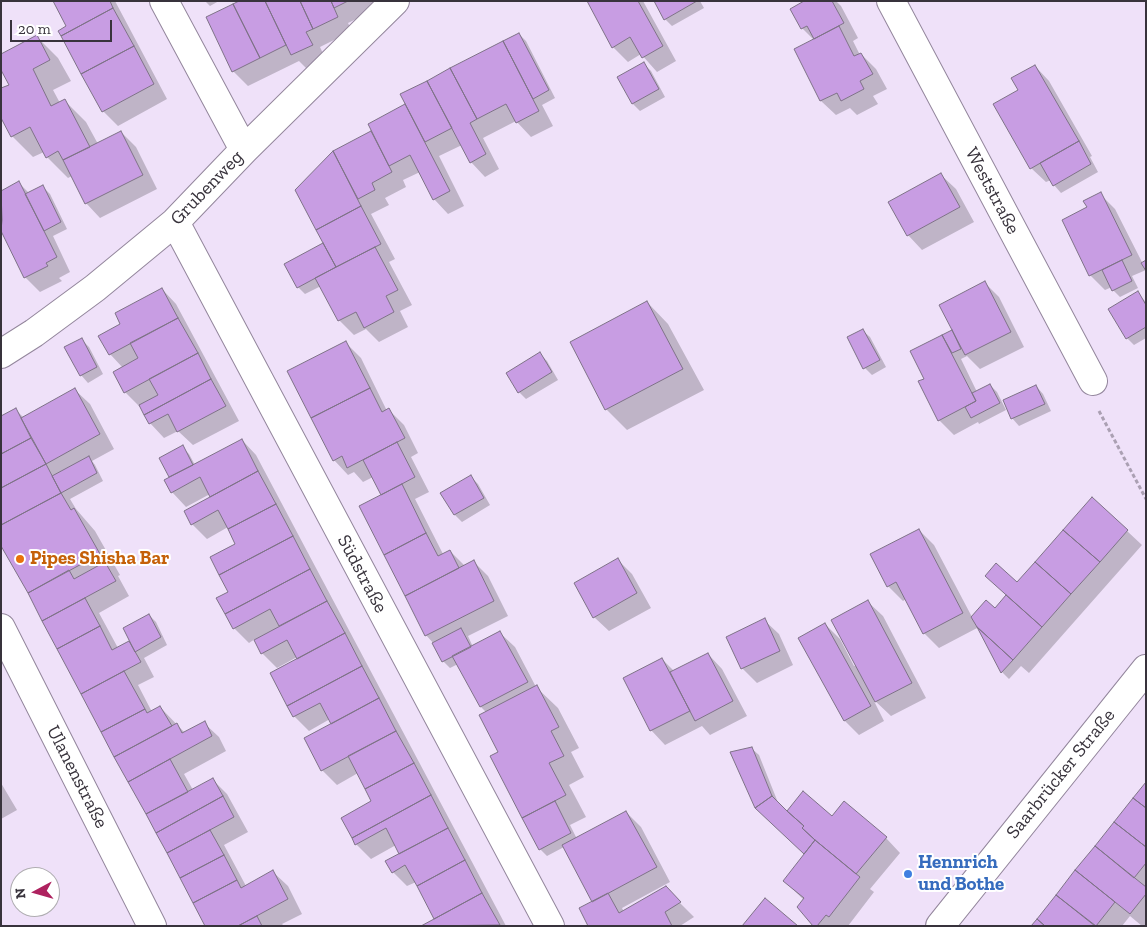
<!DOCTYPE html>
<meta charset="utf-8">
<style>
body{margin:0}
#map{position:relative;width:1147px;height:927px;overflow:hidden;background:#efe1f9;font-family:"Zilla Slab",serif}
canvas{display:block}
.frame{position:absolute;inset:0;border:2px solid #38333c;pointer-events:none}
.north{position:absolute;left:10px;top:867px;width:50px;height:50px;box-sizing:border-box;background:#fff;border:1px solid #afadb1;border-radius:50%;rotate:264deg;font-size:14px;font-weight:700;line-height:20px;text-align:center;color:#38333c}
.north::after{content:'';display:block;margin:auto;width:18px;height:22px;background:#ae225f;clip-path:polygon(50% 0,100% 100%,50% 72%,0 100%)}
.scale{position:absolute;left:10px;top:20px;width:102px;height:22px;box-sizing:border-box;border:2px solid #38333c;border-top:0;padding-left:6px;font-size:15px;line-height:18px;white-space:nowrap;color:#38333c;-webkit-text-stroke:4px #fff;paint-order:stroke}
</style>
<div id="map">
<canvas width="1147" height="927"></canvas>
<div class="frame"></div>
<div class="north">N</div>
<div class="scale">20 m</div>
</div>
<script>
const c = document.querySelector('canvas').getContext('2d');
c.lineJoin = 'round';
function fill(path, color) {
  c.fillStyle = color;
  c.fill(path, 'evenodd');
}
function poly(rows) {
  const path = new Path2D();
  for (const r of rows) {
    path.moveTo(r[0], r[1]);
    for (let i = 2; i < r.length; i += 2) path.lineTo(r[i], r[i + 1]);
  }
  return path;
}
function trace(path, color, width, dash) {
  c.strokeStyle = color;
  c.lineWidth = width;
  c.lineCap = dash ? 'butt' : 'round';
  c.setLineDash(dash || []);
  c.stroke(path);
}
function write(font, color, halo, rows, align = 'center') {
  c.font = font + ' "Zilla Slab",serif';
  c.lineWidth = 4;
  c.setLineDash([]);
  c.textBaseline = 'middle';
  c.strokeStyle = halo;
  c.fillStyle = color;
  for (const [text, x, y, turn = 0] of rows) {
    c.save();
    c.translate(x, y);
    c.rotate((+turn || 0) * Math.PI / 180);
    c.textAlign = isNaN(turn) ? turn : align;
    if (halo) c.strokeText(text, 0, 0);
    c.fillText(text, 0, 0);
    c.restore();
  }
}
const shadow = poly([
 [55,1,115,1,167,99,118,126,103,111,68,27],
 [205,1,219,1,210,6],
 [242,1,374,1,377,9,348,23,352,31,320,47,326,60,307,69,299,61,248,86,233,71],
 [588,1,643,1,676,61,657,72,641,54,628,62,613,47],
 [655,1,700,1,704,8,672,26,665,19],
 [807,1,836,1,841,6,858,38,853,41,860,55,861,54,876,69,887,89,873,96,878,104,857,115,850,108,836,115,821,101,795,50,814,40,802,28],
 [519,34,526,41,555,98,542,105,553,126,531,137,516,121,483,138,499,169,485,177,471,162,462,145,439,156,464,206,448,214,434,199,420,172,403,180,406,187,385,198,389,205,371,214,395,259,389,262,412,305,400,311,408,327,379,342,366,329,354,335,339,320,321,286,305,294,298,287,323,245,327,249,333,152,373,131,369,124,407,105,402,95],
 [37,37,58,58,71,81,53,90,60,103,65,101,86,122,98,144,121,132,136,147,157,189,100,218,86,203,72,176,68,178,47,157,44,152,33,157,12,136,10,85],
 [644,64,651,71,665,97,640,111,633,104],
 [1035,66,1049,81,1092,156,1090,157,1098,172,1061,193,1054,185,1051,180,1046,182,1031,168,1020,90],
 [941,175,956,189,974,222,922,250,908,235],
 [19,183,30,194,43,187,50,194,67,229,53,236,70,272,59,278,62,281,40,292,25,277,1,228,1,222,4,221,1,215,1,192],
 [1100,194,1115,209,1146,270,1132,276,1138,288,1120,297,1113,290,1112,287,1105,290,1090,275,1063,220,1088,208],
 [985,283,999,297,1024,347,980,369,967,356,961,359,977,392,990,385,997,392,1006,410,979,424,978,422,954,435,939,420,926,379,912,351,951,331,955,335],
 [162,289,176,304,239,421,193,445,178,431,164,438,150,423,141,406,140,407,125,392,123,368,110,354],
 [1137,293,1146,302,1146,338,1134,345,1127,338],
 [647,302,668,324,704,390,627,430,606,409],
 [862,330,870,337,886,367,872,375,865,368],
 [82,340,89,347,103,374,88,383,81,375],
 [346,343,361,358,387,411,389,410,404,425,418,453,411,457,429,492,415,499,443,554,450,551,465,566,474,562,488,576,508,616,468,636,473,647,500,633,515,647,536,687,558,708,579,748,571,752,584,777,569,785,586,817,570,825,577,839,626,812,641,827,670,882,622,908,624,912,665,888,694,917,680,926,590,926,593,902,564,847,547,856,540,849,492,756,499,752,487,713,481,707,458,664,450,668,443,661,434,644,426,635,382,495,373,477,363,482,354,472,348,475,334,460],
 [540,354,547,361,558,380,526,399,519,392],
 [1036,386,1043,394,1051,411,1019,426,1012,418],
 [75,390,90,404,114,449,92,461,95,465,103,481,70,499,76,509,95,531,120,575,118,576,129,596,99,613,118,648,131,641,149,615,156,622,167,645,144,658,154,677,138,685,152,712,160,707,185,733,204,723,219,737,226,751,184,774,193,790,213,780,227,794,248,832,224,845,246,886,273,872,288,886,302,914,282,924,284,926,207,926,29,593,15,409,24,418],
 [242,440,256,455,506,926,423,926,436,919,416,882,407,886,393,872,401,854,396,845,371,859,356,844,373,802,358,773,337,785,322,770,333,724,330,719,309,731,294,716,298,659,297,657,277,668,262,653,255,639,249,643,234,628,230,592,237,544,228,527,207,539,192,524,212,497,210,494,186,507,172,492,171,478,170,476,182,447,189,454,195,465],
 [471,477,478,484,490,505,462,522,455,515,442,493],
 [919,530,934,545,972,617,995,609,1017,584,1127,531,1142,545,1029,673,1021,666,1009,679,1002,672,979,627,939,648,924,633,906,599,903,601,888,586],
 [618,560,632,574,651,608,609,631,594,617],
 [868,602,883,616,926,698,891,716,873,699,884,721,859,735,845,721,825,624,840,639,854,666,857,665],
 [764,620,779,634,793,665,757,683,742,668],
 [708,654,722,669,747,716,710,735,702,726,665,745,651,730,662,659,674,671],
 [751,748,759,755,779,805,788,814,832,818,886,838,900,853,870,889,874,892,848,926,815,926,804,900,784,881,805,854,763,815],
 [1,783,17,810,1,819],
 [1146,784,1146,926,1142,926,1130,916,1122,926,1032,926]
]);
const building = poly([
 [53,1,110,1,113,8,61,36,58,31,66,26,53,1],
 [239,1,265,1,286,45,260,58,233,4,239,1],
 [265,1,300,1,313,29,306,32,313,45,291,55,265,1],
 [300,1,331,1,338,17,313,29,300,1],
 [331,1,348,1,334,8,331,1],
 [587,1,638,1,663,46,642,58,630,37,612,48,587,1],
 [654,1,697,1,664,20,654,1],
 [804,1,832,1,844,23,814,39,807,26,801,29,790,9,804,1],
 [233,4,260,58,232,72,206,17,233,4],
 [113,8,134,46,81,74,61,36,113,8],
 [839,26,854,56,861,53,873,74,860,81,864,89,841,101,837,93,820,101,794,49,839,26],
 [519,33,549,90,533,99,503,41,519,33],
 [37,35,50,60,33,69,51,106,65,99,90,147,63,160,58,151,46,158,30,127,11,137,1,118,1,88,9,85,1,70,1,54,37,35],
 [503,41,539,111,516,123,506,104,477,119,450,68,503,41],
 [134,46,154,84,102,112,81,74,134,46],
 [644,62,659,89,632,104,617,77,644,62],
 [1035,65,1079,141,1030,169,993,104,1018,90,1011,78,1035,65],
 [450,68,477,119,470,123,486,154,470,163,427,81,450,68],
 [427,81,452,128,425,142,400,94,427,81],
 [405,104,450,191,433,200,410,155,389,166,368,124,405,104],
 [121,131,143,175,85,204,63,160,121,131],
 [371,131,392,172,372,183,375,190,358,199,333,151,371,131],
 [1079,141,1091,164,1053,186,1040,163,1079,141],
 [333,151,361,206,316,230,295,190,333,151],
 [941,173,960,207,907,236,888,202,941,173],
 [19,181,57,257,46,263,48,266,24,278,1,231,2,220,1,191,19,181],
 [43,185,61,222,44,231,25,194,43,185],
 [1101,192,1132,255,1089,276,1062,220,1087,207,1083,201,1101,192],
 [361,206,381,244,336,267,316,230,361,206],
 [323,243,336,267,297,288,284,264,323,243],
 [375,247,398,290,386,296,394,312,364,328,356,312,338,321,315,278,375,247],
 [1122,260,1132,281,1112,291,1102,270,1122,260],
 [1146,260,1146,271,1141,263,1146,260],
 [985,281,1011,332,965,355,939,305,985,281],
 [162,288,178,318,109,355,98,336,120,324,115,313,162,288],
 [1138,291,1146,305,1146,327,1126,339,1108,309,1138,291],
 [647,301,683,369,605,410,570,342,647,301],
 [178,318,198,353,124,393,113,372,138,358,130,343,178,318],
 [863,329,880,360,863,369,847,337,863,329],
 [952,330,961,349,952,353,942,335,952,330],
 [942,335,976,401,938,421,918,381,924,379,910,351,942,335],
 [82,338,97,367,80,376,64,347,82,338],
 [346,341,370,388,311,418,287,371,346,341],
 [540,352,552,372,518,393,506,373,540,352],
 [198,353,211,379,144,415,139,405,158,395,149,379,198,353],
 [211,379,226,406,177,432,168,414,149,424,144,415,211,379],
 [990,384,1000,403,971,418,965,407,976,401,972,393,990,384],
 [1036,385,1045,404,1011,419,1003,400,1036,385],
 [75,388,100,434,46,464,21,418,75,388],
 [370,388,382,412,389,408,405,438,347,468,342,456,333,461,311,418,370,388],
 [16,408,31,438,1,454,1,416,16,408],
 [31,438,46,464,1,488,1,454,31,438],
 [242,439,258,471,210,497,200,477,171,493,164,480,242,439],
 [397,442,415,477,381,495,363,460,397,442],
 [183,445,193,465,169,477,159,458,183,445],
 [89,456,97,473,61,493,52,476,89,456],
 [46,464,61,493,1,525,1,488,46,464],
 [258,471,276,504,228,529,218,510,191,525,184,511,258,471],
 [471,475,484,498,454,515,440,493,471,475],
 [402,484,426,533,384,555,359,506,402,484],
 [61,493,71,510,74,508,100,554,28,593,1,546,1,525,61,493],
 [1092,497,1128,530,1100,562,1063,530,1092,497],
 [276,504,293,536,219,575,210,557,235,544,228,529,276,504],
 [919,529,963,613,923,634,896,582,887,587,870,554,919,529],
 [1063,530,1100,562,1071,594,1035,562,1063,530],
 [426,533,438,556,450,550,459,568,405,596,384,555,426,533],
 [293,536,310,569,225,614,216,598,228,592,219,575,293,536],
 [618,558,637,593,593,618,574,583,618,558],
 [474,560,494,601,425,636,405,596,474,560],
 [105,562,116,581,42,621,28,593,69,570,74,579,105,562],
 [1035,562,1071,594,1042,627,985,576,996,563,1017,582,1035,562],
 [310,569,327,601,279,626,270,609,233,629,225,614,310,569],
 [1006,595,1042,627,1013,660,977,627,971,617,986,600,995,608,1006,595],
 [85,598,100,626,57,649,42,621,85,598],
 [868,600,912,683,875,702,831,620,868,600],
 [327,601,345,633,297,659,287,640,261,654,254,640,327,601],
 [149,614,161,637,135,652,123,628,149,614],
 [765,618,780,651,741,669,726,637,765,618],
 [825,623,871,706,844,721,798,638,825,623],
 [100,626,112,650,129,641,141,662,81,694,57,649,100,626],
 [977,627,1013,660,1001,673,977,627],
 [461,628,471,647,442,662,432,643,461,628],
 [500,631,528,682,480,707,452,656,500,631],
 [345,633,362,666,287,706,270,673,345,633],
 [708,653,733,701,695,721,670,672,708,653],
 [662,658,690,711,650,731,623,678,662,658],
 [362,666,379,698,331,724,320,703,293,717,287,706,362,666],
 [124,671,145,709,101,732,81,694,124,671],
 [537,685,559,727,551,731,564,756,549,763,566,795,522,818,490,756,498,752,479,715,537,685],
 [379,698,396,731,321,771,304,738,379,698],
 [160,706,172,726,114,757,101,732,145,709,147,713,160,706],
 [205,721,212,736,128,782,114,757,177,723,182,733,205,721],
 [396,731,414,763,365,789,348,756,396,731],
 [752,747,772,796,755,808,730,752,752,747],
 [170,759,188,792,146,814,128,782,170,759],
 [414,763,431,795,352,838,341,818,371,801,365,789,414,763],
 [213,778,223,796,156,833,146,814,213,778],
 [1146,782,1146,808,1133,798,1146,782],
 [803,791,832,816,844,801,887,837,856,874,815,840,802,828,804,826,787,811,803,791],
 [431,795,448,828,399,854,386,828,355,845,352,838,431,795],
 [223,796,234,817,167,853,156,833,223,796],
 [772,796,787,811,804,826,802,828,815,840,804,854,755,808,772,796],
 [1133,798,1146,808,1146,847,1114,822,1133,798],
 [555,801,571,833,539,850,522,818,555,801],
 [626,811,657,867,592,902,562,845,626,811],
 [1114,822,1146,847,1146,863,1134,878,1095,846,1114,822],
 [448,828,465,860,417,886,405,865,392,873,385,861,448,828],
 [210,830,224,855,180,878,167,853,210,830],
 [815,840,860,877,829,917,826,915,817,926,813,926,797,907,804,898,783,881,815,840],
 [1095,846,1146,887,1146,894,1130,914,1075,870,1095,846],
 [224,855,237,880,193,903,180,878,224,855],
 [465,860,482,893,434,919,417,886,465,860],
 [273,870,288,899,238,926,205,926,193,903,237,880,241,888,273,870],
 [1075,870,1115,902,1096,926,1056,895,1075,870],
 [666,886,681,902,665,912,672,926,588,926,579,908,608,893,619,913,666,886],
 [482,893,500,925,421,926,434,919,482,893],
 [1056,895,1095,926,1045,926,1037,919,1056,895],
 [765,898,798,926,742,926,765,898],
 [257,916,262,926,238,926,257,916],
 [1037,919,1045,926,1031,926,1037,919]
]);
const path = poly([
 [1099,411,1146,499]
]);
const minor = poly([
 [164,1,244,150],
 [891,1,1093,381],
 [175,222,550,926],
 [1,354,34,333,95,288,175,222,244,150,395,1]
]);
const tertiary = poly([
 [1,628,152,926],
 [940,926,1146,669]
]);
const markers = [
 [20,559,5,"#e8710a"],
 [908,874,5,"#3f7fe0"]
];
const streetNames = [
 ["Grubenweg",207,188,-46],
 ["Weststraße",992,191,62],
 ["Südstraße",362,574,62],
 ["Saarbrücker Straße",1061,774,-51],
 ["Ulanenstraße",77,777,63]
];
const foodNames = [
 ["Pipes Shisha Bar",30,559]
];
const shopNames = [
 ["Hennrich",918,863],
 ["und Bothe",918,885]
];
fill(shadow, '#0003');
fill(building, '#c89de3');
trace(building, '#7e7287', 1);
trace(minor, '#93869c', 30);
trace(tertiary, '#93869c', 30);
trace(path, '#aba0b3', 3, [4, 2.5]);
trace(minor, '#fff', 28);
trace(tertiary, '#fff', 28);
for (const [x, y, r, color] of markers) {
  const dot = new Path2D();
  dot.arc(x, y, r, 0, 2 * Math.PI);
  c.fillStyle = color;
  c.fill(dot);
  trace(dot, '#fff', 2);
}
write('19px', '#38333c', '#fff', streetNames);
write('bold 19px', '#c56008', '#fff', foodNames, 'left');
write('bold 19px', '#366cbe', '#fff', shopNames, 'left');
</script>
